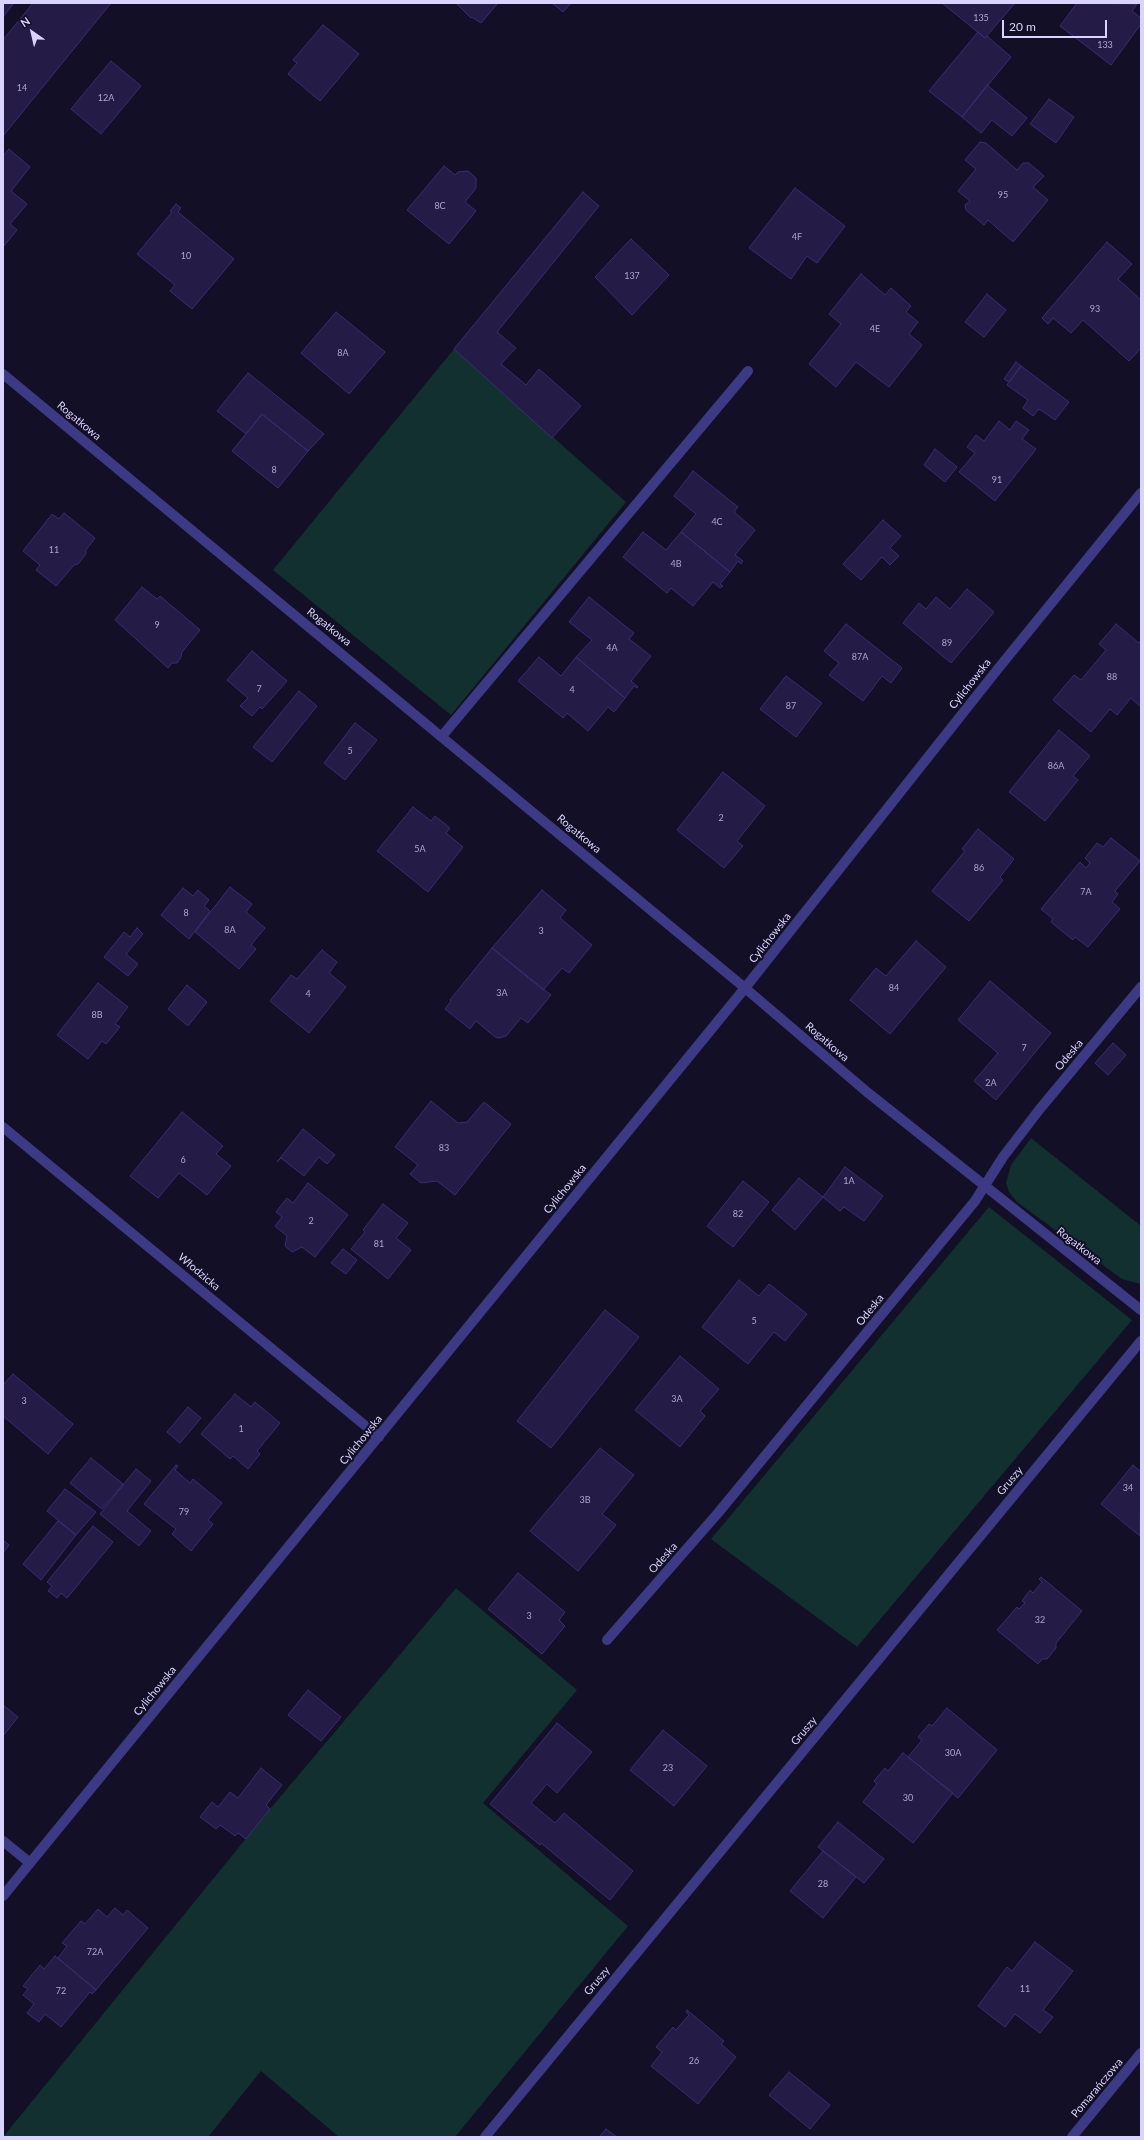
<!DOCTYPE html>
<meta charset="utf-8">
<style>
body{margin:0}
#map{position:relative;width:1144px;height:2140px;overflow:hidden;background:#130f26;font-family:Lato,sans-serif}
canvas{display:block}
.frame{position:absolute;inset:0;border:4px solid #d9d4ff;pointer-events:none}
.north{position:absolute;left:12px;top:12px;width:40px;height:40px;-webkit-text-stroke:3px #130f26;paint-order:stroke;rotate:326deg;font-size:11px;font-weight:700;line-height:16px;text-align:center;color:#d9d4ff}
.north::after{content:'';display:block;margin:auto;width:14px;height:18px;background:#d9d4ff;clip-path:polygon(50% 0,100% 100%,50% 72%,0 100%)}
.scale{position:absolute;left:1002px;top:20px;width:105px;height:18px;box-sizing:border-box;border:2px solid #d9d4ff;border-top:0;padding-left:5px;font-size:12px;line-height:14px;white-space:nowrap;color:#d9d4ff;-webkit-text-stroke:3px #130f26;paint-order:stroke}
</style>
<div id="map">
<canvas width="1144" height="2140"></canvas>
<div class="frame"></div>
<div class="north">N</div>
<div class="scale">20 m</div>
</div>
<script>
const c = document.querySelector('canvas').getContext('2d');
c.lineJoin = 'round';
function fill(path, color) {
  c.fillStyle = color;
  c.fill(path, 'evenodd');
}
function poly(rows) {
  const path = new Path2D();
  for (const r of rows) {
    path.moveTo(r[0], r[1]);
    for (let i = 2; i < r.length; i += 2) path.lineTo(r[i], r[i + 1]);
  }
  return path;
}
function trace(path, color, width, dash) {
  c.strokeStyle = color;
  c.lineWidth = width;
  c.lineCap = dash ? 'butt' : 'round';
  c.setLineDash(dash || []);
  c.stroke(path);
}
function write(font, color, halo, rows, align = 'center') {
  c.font = font + ' Lato,sans-serif';
  c.lineWidth = 4;
  c.setLineDash([]);
  c.textBaseline = 'middle';
  c.strokeStyle = halo;
  c.fillStyle = color;
  for (const [text, x, y, turn = 0] of rows) {
    c.save();
    c.translate(x, y);
    c.rotate((+turn || 0) * Math.PI / 180);
    c.textAlign = isNaN(turn) ? turn : align;
    if (halo) c.strokeText(text, 0, 0);
    c.fillText(text, 0, 0);
    c.restore();
  }
}
const green = poly([
 [454,349,626,502,451,715,273,570],
 [1031,1138,1141,1226,1141,1284,1122,1279,1017,1202,1009,1192,1006,1183,1011,1165],
 [989,1207,1132,1320,857,1647,711,1539],
 [456,1588,577,1690,483,1803,628,1926,455,2137,339,2137,261,2071,208,2137,3,2137,270,1809]
]);
const building = poly([
 [3,3,14,3,3,17,3,3],
 [33,3,111,3,3,136,3,40,33,3],
 [456,3,498,3,481,23,472,17,471,18,456,3],
 [552,3,571,3,563,12,552,3],
 [942,3,1015,3,985,38,942,3],
 [1077,3,1137,4,1132,11,1141,18,1141,24,1111,65,1060,26,1077,3],
 [323,25,359,54,320,101,288,74,297,63,293,60,323,25],
 [978,32,985,38,987,36,1011,57,962,117,929,91,978,32],
 [111,61,141,86,101,134,71,109,111,61],
 [987,85,1027,118,1012,136,992,120,981,133,962,117,987,85],
 [1049,99,1074,117,1056,143,1030,124,1049,99],
 [980,142,986,143,1017,170,1023,163,1029,163,1044,176,1033,187,1048,200,1013,242,988,220,984,225,966,210,965,205,970,201,958,191,976,169,965,160,980,142],
 [9,149,30,167,11,191,27,204,10,224,17,230,3,247,3,156,9,149],
 [444,166,455,175,458,172,468,171,476,178,476,188,465,202,476,211,449,244,407,210,444,166],
 [795,188,845,226,817,263,807,256,791,279,749,248,795,188],
 [583,192,599,206,497,332,516,348,501,364,526,385,539,369,581,406,552,438,454,349,583,192],
 [176,204,181,208,178,212,234,259,192,309,170,291,175,285,137,254,172,212,170,211,176,204],
 [631,239,669,275,632,315,595,277,631,239],
 [1107,242,1132,264,1118,279,1141,300,1141,348,1129,361,1083,320,1071,333,1053,318,1048,324,1042,318,1107,242],
 [861,274,885,295,891,288,911,306,906,312,918,322,909,334,922,345,889,387,856,362,836,387,809,364,841,324,829,314,861,274],
 [987,294,1006,310,984,337,965,322,987,294],
 [336,312,385,352,349,394,301,353,336,312],
 [1016,362,1021,366,1009,382,1004,379,1016,362],
 [1021,366,1069,402,1055,420,1039,409,1033,416,1023,408,1028,400,1007,385,1021,366],
 [248,373,324,434,308,451,262,414,246,434,217,411,248,373],
 [262,414,308,451,278,488,232,451,262,414],
 [999,421,1010,430,1016,421,1029,430,1022,439,1036,449,995,501,959,472,975,453,967,447,976,435,984,441,999,421],
 [935,449,957,467,945,482,924,465,935,449],
 [693,471,738,507,734,512,755,530,735,555,743,561,741,564,738,561,730,572,681,532,696,514,674,496,693,471],
 [64,513,95,538,86,550,86,554,78,564,74,565,56,586,36,570,40,565,23,551,52,514,59,519,64,513],
 [883,520,901,536,890,548,899,556,890,565,882,557,861,580,843,564,883,520],
 [643,532,666,550,681,532,730,572,720,584,723,586,720,588,713,582,693,606,671,588,667,593,623,557,643,532],
 [142,587,157,599,160,596,200,630,182,652,181,657,177,663,172,663,168,668,115,620,142,587],
 [967,589,994,612,951,663,903,623,919,603,926,609,936,597,950,609,967,589],
 [589,597,634,633,629,639,651,656,631,681,638,687,637,688,634,686,625,698,576,657,592,640,569,622,589,597],
 [846,624,902,668,891,683,882,676,863,701,829,675,839,663,824,651,846,624],
 [1116,624,1139,643,1141,640,1141,707,1131,698,1117,715,1110,709,1091,732,1053,700,1074,675,1081,680,1106,650,1099,644,1116,624],
 [252,651,287,681,262,709,260,707,252,716,240,706,248,698,227,680,252,651],
 [539,657,561,676,576,657,625,698,614,712,608,707,588,731,567,713,563,718,518,681,539,657],
 [786,676,822,703,796,737,760,709,786,676],
 [299,691,317,706,272,762,253,747,299,691],
 [355,723,377,740,345,780,324,763,355,723],
 [1059,730,1090,756,1073,776,1078,780,1045,821,1009,792,1059,730],
 [723,772,765,806,737,841,743,846,724,868,677,830,723,772],
 [413,807,431,821,435,816,450,828,446,833,463,847,428,892,377,851,413,807],
 [978,829,1014,859,1000,877,1003,880,969,921,932,891,965,851,962,849,978,829],
 [1111,838,1140,861,1115,891,1118,894,1112,902,1120,909,1088,947,1075,937,1073,940,1051,922,1053,919,1041,909,1080,862,1086,868,1090,863,1085,858,1097,843,1103,847,1111,838],
 [230,887,252,904,246,912,265,928,251,945,256,949,239,969,195,932,230,887],
 [183,888,193,896,198,890,209,900,204,906,210,911,189,939,161,915,183,888],
 [542,890,566,910,560,918,592,945,569,973,562,968,543,990,492,948,542,890],
 [137,928,143,934,126,954,138,964,128,976,104,957,124,932,130,937,137,928],
 [916,941,946,967,890,1034,850,1000,876,968,886,976,916,941],
 [492,948,551,995,528,1023,521,1018,506,1036,499,1038,495,1037,476,1021,470,1029,445,1009,451,1001,450,1000,492,948],
 [322,950,337,962,329,973,346,987,309,1033,270,1001,291,975,297,979,322,950],
 [990,981,1051,1033,996,1100,974,1081,998,1053,958,1020,990,981],
 [98,983,128,1007,115,1024,120,1027,106,1044,102,1041,88,1059,57,1035,98,983],
 [187,985,207,1002,188,1026,168,1009,187,985],
 [1113,1043,1126,1055,1108,1075,1095,1063,1113,1043],
 [431,1101,458,1123,467,1122,484,1102,511,1124,455,1195,437,1181,421,1183,410,1174,418,1165,395,1147,431,1101],
 [182,1112,223,1146,216,1154,231,1166,207,1195,179,1173,158,1198,130,1176,182,1112],
 [303,1129,335,1155,327,1164,319,1157,304,1176,281,1158,277,1162,303,1129],
 [845,1167,883,1196,864,1221,844,1207,840,1211,823,1197,845,1167],
 [799,1178,823,1197,795,1230,772,1210,799,1178],
 [743,1181,769,1202,733,1247,707,1226,743,1181],
 [308,1183,348,1215,315,1257,302,1247,292,1252,285,1246,287,1236,275,1226,282,1217,276,1212,287,1198,293,1203,308,1183],
 [383,1204,408,1223,396,1238,411,1250,388,1279,351,1249,365,1232,363,1230,383,1204],
 [343,1249,357,1260,346,1274,331,1263,343,1249],
 [739,1280,759,1296,769,1284,807,1314,785,1341,774,1332,748,1364,702,1327,739,1280],
 [605,1310,639,1337,551,1448,517,1421,605,1310],
 [680,1356,719,1389,700,1411,705,1416,680,1447,635,1410,680,1356],
 [13,1374,73,1424,48,1454,3,1416,3,1385,13,1374],
 [235,1394,251,1407,255,1402,280,1423,257,1451,260,1454,248,1469,233,1456,230,1459,201,1434,235,1394],
 [188,1407,201,1418,180,1443,167,1432,188,1407],
 [600,1448,634,1475,602,1514,616,1525,578,1571,530,1531,600,1448],
 [91,1458,123,1484,102,1509,70,1483,91,1458],
 [176,1465,178,1466,175,1470,190,1483,193,1479,222,1503,208,1520,213,1524,191,1551,172,1534,176,1529,144,1504,176,1465],
 [1133,1465,1141,1472,1140,1536,1101,1504,1133,1465],
 [136,1469,151,1481,127,1511,151,1531,139,1546,100,1514,136,1469],
 [65,1489,96,1512,76,1535,47,1511,65,1489],
 [58,1521,76,1535,41,1580,23,1564,58,1521],
 [93,1526,113,1542,67,1598,61,1593,57,1598,48,1591,52,1586,47,1582,93,1526],
 [3,1540,9,1545,3,1553,3,1540],
 [518,1573,565,1612,559,1620,565,1626,542,1654,488,1609,518,1573],
 [1041,1577,1082,1611,1056,1643,1056,1648,1047,1659,1042,1659,1038,1664,997,1630,1017,1607,1019,1609,1025,1603,1022,1601,1030,1590,1033,1593,1042,1582,1039,1579,1041,1577],
 [308,1690,341,1717,321,1741,288,1715,308,1690],
 [3,1705,18,1717,3,1736,3,1705],
 [947,1708,997,1750,958,1798,908,1757,922,1740,918,1737,929,1724,932,1726,947,1708],
 [557,1723,592,1752,557,1793,547,1784,531,1803,555,1823,564,1813,633,1871,610,1900,541,1843,540,1845,490,1804,557,1723],
 [663,1730,707,1766,674,1806,630,1770,663,1730],
 [903,1753,953,1793,913,1843,863,1802,877,1784,874,1781,885,1768,888,1771,903,1753],
 [261,1768,282,1785,266,1805,270,1809,246,1839,238,1833,235,1836,220,1825,216,1829,200,1817,212,1802,218,1807,230,1792,238,1798,261,1768],
 [838,1822,884,1859,864,1883,818,1847,838,1822],
 [823,1851,856,1877,823,1918,790,1891,823,1851],
 [115,1908,123,1915,127,1910,148,1928,96,1990,58,1958,67,1946,62,1943,81,1921,85,1924,98,1909,107,1917,115,1908],
 [1035,1942,1073,1971,1043,2010,1053,2017,1040,2033,1015,2014,1005,2027,978,2006,1007,1967,1012,1971,1035,1942],
 [55,1956,96,1990,92,1994,90,1992,61,2027,45,2014,39,2022,27,2013,34,2004,23,1995,28,1989,23,1986,40,1965,44,1969,55,1956],
 [687,2010,724,2041,721,2044,736,2057,698,2104,651,2066,662,2052,656,2047,673,2027,676,2030,689,2015,686,2012,687,2010],
 [789,2072,830,2105,810,2129,769,2095,789,2072],
 [606,2129,617,2137,599,2137,606,2129]
]);
const lane = poly([
 [442,736,748,371]
]);
const street = poly([
 [3,374,745,988,867,1092,1141,1310],
 [3,1127,379,1437],
 [607,1640,718,1513,975,1201,1003,1157,1039,1110,1141,987],
 [3,1841,30,1863],
 [3,1896,745,988,997,670,1141,493],
 [485,2137,1141,1341],
 [1072,2137,1141,2053]
]);
const numberNames = [
 ["135",981,18],
 ["133",1105,45],
 ["14",22,88],
 ["12A",106,98],
 ["95",1003,195],
 ["8C",440,206],
 ["4F",797,237],
 ["10",186,256],
 ["137",632,276],
 ["93",1095,309],
 ["4E",875,329],
 ["8A",343,353],
 ["8",274,470],
 ["91",997,480],
 ["4C",717,522],
 ["11",54,550],
 ["4B",676,564],
 ["9",157,625],
 ["89",947,643],
 ["4A",612,648],
 ["87A",860,657],
 ["88",1112,677],
 ["7",259,689],
 ["4",572,690],
 ["87",791,706],
 ["5",350,751],
 ["86A",1056,766],
 ["2",721,818],
 ["5A",420,849],
 ["86",979,868],
 ["7A",1086,892],
 ["8",186,913],
 ["8A",230,930],
 ["3",541,931],
 ["84",894,988],
 ["3A",502,993],
 ["4",308,994],
 ["8B",97,1015],
 ["7",1024,1048],
 ["2A",991,1083],
 ["83",444,1148],
 ["6",183,1160],
 ["1A",849,1181],
 ["82",738,1214],
 ["2",311,1221],
 ["81",379,1244],
 ["5",754,1321],
 ["3A",677,1399],
 ["3",24,1401],
 ["1",241,1429],
 ["34",1128,1488],
 ["3B",585,1500],
 ["79",184,1512],
 ["3",529,1616],
 ["32",1040,1620],
 ["30A",953,1753],
 ["23",668,1768],
 ["30",908,1798],
 ["28",823,1884],
 ["72A",95,1952],
 ["11",1025,1989],
 ["72",61,1991],
 ["26",694,2061]
];
const streetNames = [
 ["Rogatkowa",79,421,40],
 ["Rogatkowa",329,627,39],
 ["Cylichowska",970,684,-52],
 ["Rogatkowa",579,834,40],
 ["Cylichowska",770,938,-52],
 ["Rogatkowa",827,1042,41],
 ["Odeska",1069,1055,-50],
 ["Cylichowska",565,1189,-51],
 ["Rogatkowa",1079,1246,38],
 ["Włodzicka",199,1272,40],
 ["Odeska",870,1310,-51],
 ["Cylichowska",361,1440,-51],
 ["Gruszy",1010,1481,-50],
 ["Odeska",663,1558,-48],
 ["Cylichowska",155,1691,-51],
 ["Gruszy",804,1731,-50],
 ["Gruszy",597,1981,-50],
 ["Pomarańczowa",1097,2088,-50]
];
fill(green, '#12302f');
fill(building, '#241b47');
trace(building, '#3b2d73', 1);
trace(lane, '#3d3a85', 10);
trace(street, '#3d3a85', 10);
write('9px', '#aca6d1', null, numberNames);
write('11px', '#d9d4ff', '#130f26', streetNames);
</script>
